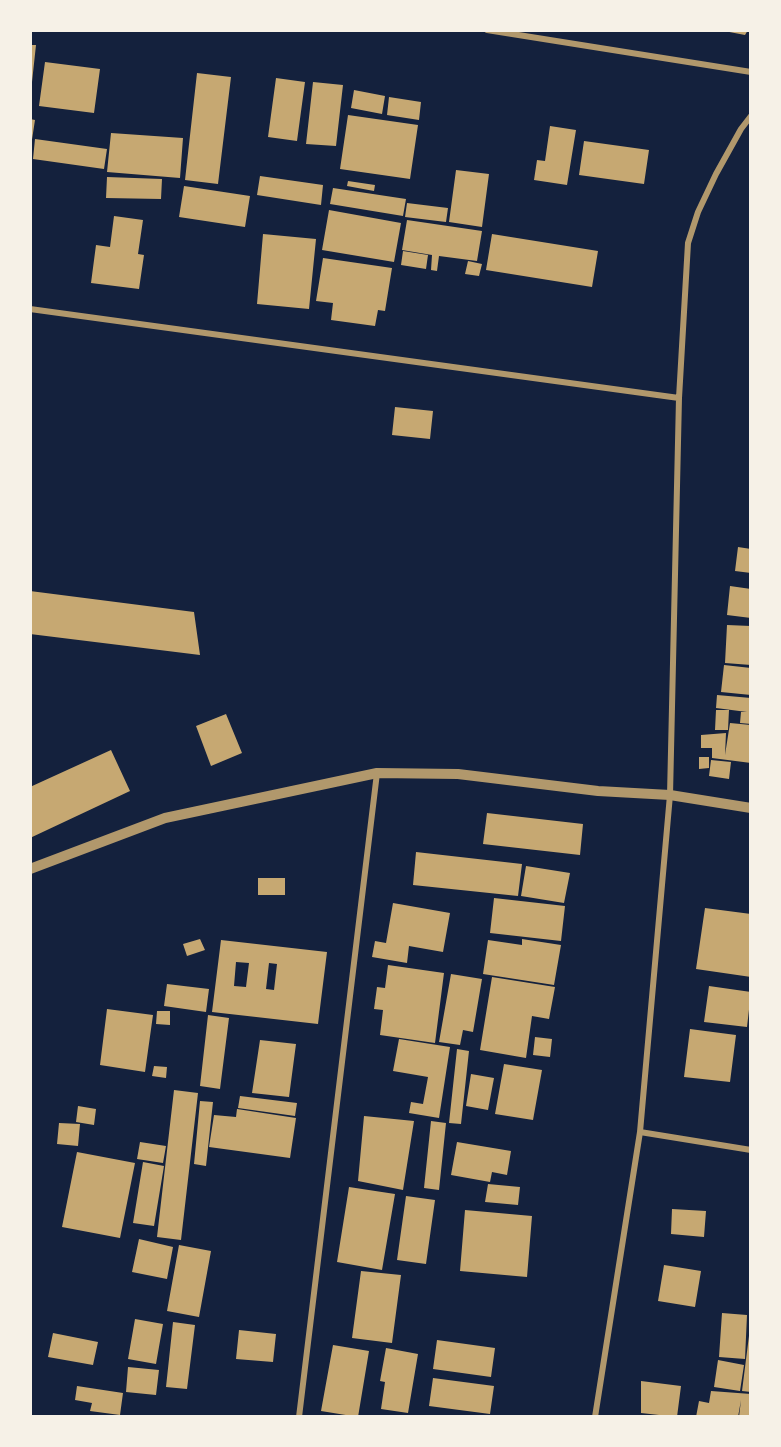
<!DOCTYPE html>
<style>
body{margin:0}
#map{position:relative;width:781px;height:1447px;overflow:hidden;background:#14213d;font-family:Poppins,sans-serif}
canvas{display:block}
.frame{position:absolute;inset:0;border:32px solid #f6f1e7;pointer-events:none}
</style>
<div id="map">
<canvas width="781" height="1447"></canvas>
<div class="frame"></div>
</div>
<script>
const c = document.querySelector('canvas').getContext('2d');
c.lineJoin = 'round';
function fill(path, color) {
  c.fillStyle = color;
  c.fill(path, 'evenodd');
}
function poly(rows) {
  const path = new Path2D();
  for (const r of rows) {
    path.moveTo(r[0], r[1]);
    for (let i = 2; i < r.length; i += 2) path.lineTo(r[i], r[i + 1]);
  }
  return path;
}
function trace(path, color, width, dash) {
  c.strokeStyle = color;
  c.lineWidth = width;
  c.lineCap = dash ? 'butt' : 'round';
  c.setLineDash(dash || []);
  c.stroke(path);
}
const building = poly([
 [719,30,748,30,745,35],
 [30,45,36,45,32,82,30,82],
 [45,62,100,69,94,113,39,106],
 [197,73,231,77,218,184,185,180],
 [276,78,305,82,297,141,268,137],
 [313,82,343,85,336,146,306,144],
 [354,90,385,96,382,114,351,108],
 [389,97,421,102,419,120,387,115],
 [348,115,418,125,410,179,340,169],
 [30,119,35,120,31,146,30,146],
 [550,126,576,130,567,185,534,180,537,160,545,161],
 [111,133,183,138,180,178,107,172],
 [35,139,107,149,104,169,33,159],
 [584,141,649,150,644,184,579,175],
 [456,170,489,174,482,227,449,222],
 [260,176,323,185,321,205,257,195],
 [107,177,162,179,161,199,106,198],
 [348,181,375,185,374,191,347,186],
 [184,186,250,196,245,227,179,217],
 [333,188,406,199,403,216,330,204],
 [407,203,448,208,446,222,405,217],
 [329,210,401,223,394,262,322,250],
 [114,216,143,220,138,254,144,255,139,289,91,283,96,245,110,247],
 [407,220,482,231,477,261,439,256,437,271,431,270,432,255,402,250],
 [263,234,316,239,309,309,257,304],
 [492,234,598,251,592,287,486,270],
 [403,251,428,255,426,269,401,265],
 [323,258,392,268,385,311,378,310,375,326,331,320,333,303,316,301],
 [468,261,482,264,479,276,465,274],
 [395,407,433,411,430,439,392,435],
 [738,547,751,549,751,573,735,571],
 [730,586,751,589,751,618,727,615],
 [30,591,194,612,200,655,30,634],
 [727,625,751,626,751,665,725,663],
 [724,665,751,668,751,695,721,692],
 [717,695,751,698,751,724,740,723,741,712,747,712,716,708],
 [716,710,729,710,728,730,715,730],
 [226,714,242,753,211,766,196,726],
 [730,723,751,725,751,763,712,758,712,748,701,748,701,735,726,733,725,755],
 [111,750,130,791,30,838,30,787],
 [699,757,709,757,709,768,699,769],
 [711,760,731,762,729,779,709,776],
 [487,813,583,824,580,855,483,844],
 [416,852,522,864,518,896,413,885],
 [526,866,570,873,564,903,521,896],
 [258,878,285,878,285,895,258,895],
 [494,898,565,906,561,941,490,933],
 [393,903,450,913,443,952,409,946,407,963,372,957,375,941,386,943],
 [705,908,751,914,751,977,696,969],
 [200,939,205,950,187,956,183,944],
 [522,939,561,945,554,985,483,974,488,940,522,945],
 [221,940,327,952,318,1024,212,1012],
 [236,962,249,963,246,987,234,986],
 [269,963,277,964,274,990,266,989],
 [388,965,444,973,435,1043,380,1035,383,1010,374,1009,377,987,385,988],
 [451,974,482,979,473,1032,463,1030,460,1045,439,1042],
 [492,977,555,987,549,1019,532,1016,526,1058,480,1050],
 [167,984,209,989,206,1012,164,1006],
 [709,986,751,992,747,1027,704,1022],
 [107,1009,153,1015,145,1072,100,1065],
 [157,1011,170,1011,170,1025,156,1024],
 [208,1015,229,1018,220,1089,200,1086],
 [690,1029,736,1035,730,1082,684,1077],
 [535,1037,552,1039,550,1057,533,1055],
 [399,1039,450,1047,439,1118,409,1113,411,1102,423,1104,428,1077,393,1071],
 [260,1040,296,1044,289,1097,252,1093],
 [457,1049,469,1051,461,1124,449,1123],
 [504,1064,542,1070,533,1120,495,1114],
 [154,1066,167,1067,166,1078,152,1076],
 [471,1074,494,1078,488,1110,466,1106],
 [174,1090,198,1093,181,1240,157,1237],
 [240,1096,297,1103,295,1116,238,1108],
 [200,1101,213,1102,206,1166,194,1164],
 [78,1106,96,1109,94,1125,76,1122],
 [237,1109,296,1118,290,1158,209,1147,214,1115,236,1117],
 [364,1116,414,1121,403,1190,358,1181],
 [431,1121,446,1123,439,1190,424,1188],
 [59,1123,80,1124,78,1146,57,1144],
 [140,1142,166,1146,163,1163,137,1159],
 [457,1142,511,1151,507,1175,492,1172,490,1182,451,1175],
 [77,1152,135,1163,120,1238,62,1227],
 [143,1162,164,1166,154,1226,133,1223],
 [488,1184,520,1187,518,1205,485,1202],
 [349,1187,395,1194,382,1270,337,1262],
 [406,1196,435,1200,426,1264,397,1260],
 [672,1209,706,1211,704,1237,671,1234],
 [465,1210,532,1216,527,1277,460,1271],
 [139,1239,173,1247,167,1279,132,1272],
 [179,1245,211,1251,199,1317,167,1311],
 [664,1265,701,1271,695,1307,658,1301],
 [361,1271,401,1275,392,1343,352,1338],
 [722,1313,747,1315,745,1359,719,1357],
 [135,1319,163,1324,156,1364,128,1359],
 [173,1322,195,1325,187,1389,166,1387],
 [750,1328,751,1328,751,1392,742,1391],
 [239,1330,276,1334,273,1362,236,1359],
 [53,1333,98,1342,93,1365,48,1357],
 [437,1340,495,1348,491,1377,433,1369],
 [333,1345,369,1351,358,1417,321,1411],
 [386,1348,418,1354,408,1413,381,1409,385,1382,380,1381],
 [718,1360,744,1365,740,1391,714,1387],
 [128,1367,159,1370,156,1395,126,1392],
 [433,1378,494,1386,490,1414,429,1406],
 [641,1381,681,1386,677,1417,641,1413],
 [77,1386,123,1393,120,1415,90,1411,92,1403,75,1400],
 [711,1391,751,1394,751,1417,739,1417,741,1400,738,1417,696,1417,699,1401,709,1403]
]);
const minor = poly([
 [487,30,751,72],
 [30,309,679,398],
 [640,1132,751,1150],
 [299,1417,377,773],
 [595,1417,640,1132,670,795,679,398,688,243,698,212,716,174,741,129,751,116]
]);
const tertiary = poly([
 [30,869,165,818,377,773,458,774,598,791,670,795,751,808]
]);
fill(building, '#c6a872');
trace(minor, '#b1986c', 6);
trace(tertiary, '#b1986c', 10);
</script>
